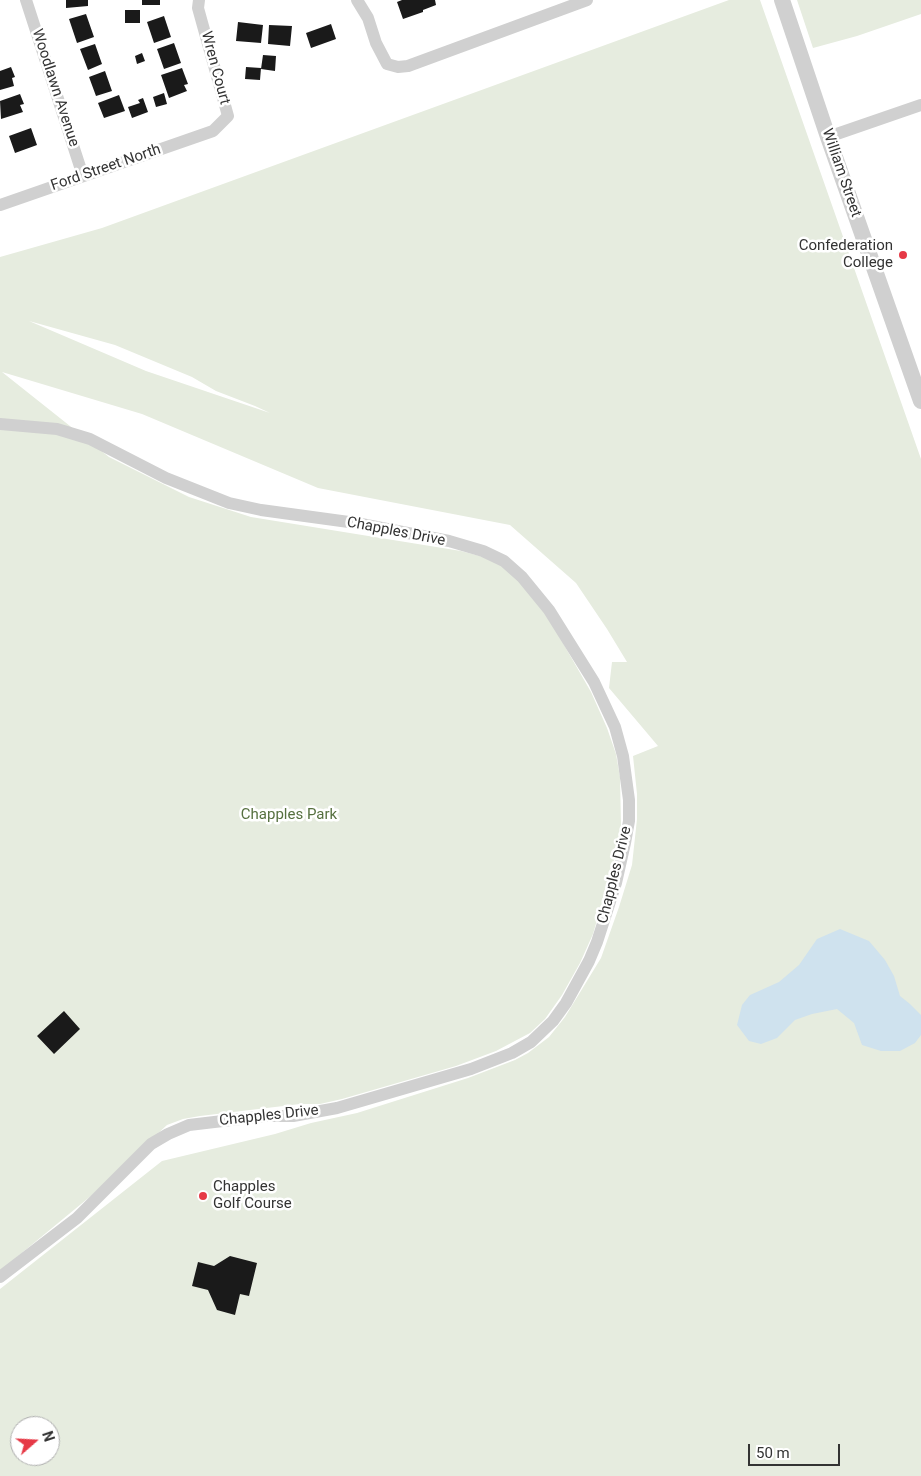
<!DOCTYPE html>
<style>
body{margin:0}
#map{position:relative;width:921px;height:1476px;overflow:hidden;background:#fff;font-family:Roboto,sans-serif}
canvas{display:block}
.north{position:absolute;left:10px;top:1416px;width:50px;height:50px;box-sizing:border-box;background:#fff;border:1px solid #adadad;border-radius:50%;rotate:71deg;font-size:14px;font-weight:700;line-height:20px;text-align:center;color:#333}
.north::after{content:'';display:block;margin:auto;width:18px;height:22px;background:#e63946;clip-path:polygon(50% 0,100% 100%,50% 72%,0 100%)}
.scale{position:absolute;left:748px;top:1444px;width:92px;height:22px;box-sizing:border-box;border:2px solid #333;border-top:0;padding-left:6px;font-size:15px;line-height:18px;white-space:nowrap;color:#333;-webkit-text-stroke:4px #fff;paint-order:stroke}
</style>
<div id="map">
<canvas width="921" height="1476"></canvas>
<div class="north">N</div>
<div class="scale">50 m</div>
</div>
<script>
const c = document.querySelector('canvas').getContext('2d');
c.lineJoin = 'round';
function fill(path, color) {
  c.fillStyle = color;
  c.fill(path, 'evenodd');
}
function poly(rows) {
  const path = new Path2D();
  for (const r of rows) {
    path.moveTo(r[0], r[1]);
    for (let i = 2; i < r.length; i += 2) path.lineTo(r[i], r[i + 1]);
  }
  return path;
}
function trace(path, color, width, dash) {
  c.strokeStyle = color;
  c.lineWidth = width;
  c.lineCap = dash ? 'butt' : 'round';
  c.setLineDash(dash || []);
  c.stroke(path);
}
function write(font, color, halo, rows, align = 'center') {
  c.font = font + ' Roboto,sans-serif';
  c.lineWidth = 5;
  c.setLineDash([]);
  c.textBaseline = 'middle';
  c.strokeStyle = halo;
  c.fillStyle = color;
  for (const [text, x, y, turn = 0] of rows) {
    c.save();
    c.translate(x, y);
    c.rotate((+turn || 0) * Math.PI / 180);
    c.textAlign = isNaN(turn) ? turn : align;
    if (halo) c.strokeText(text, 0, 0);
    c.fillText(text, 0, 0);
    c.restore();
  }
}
const green = poly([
 [729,0,760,0,921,459,921,1476,0,1476,0,1289,162,1161,275,1134,311,1123,357,1113,468,1078,515,1060,528,1053,549,1037,565,1017,601,958,619,907,632,865,637,819,637,794,633,756,658,746,609,688,612,662,627,662,607,629,576,583,510,525,318,488,142,414,2,372,109,457,189,497,251,517,461,551,491,559,506,568,528,591,548,617,591,692,607,728,616,754,620,777,621,825,616,854,593,934,580,963,562,995,545,1019,530,1033,496,1051,456,1066,342,1099,320,1104,300,1104,200,1116,183,1119,167,1125,92,1195,0,1271,0,257,102,228],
 [29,321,115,345,192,377,216,391,255,406,270,413,146,371],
 [20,1426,50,1426,50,1456,20,1456],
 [797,0,921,0,921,14,857,36,813,48]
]);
const water = poly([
 [840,929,869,941,885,960,894,976,900,996,910,1004,921,1015,921,1035,915,1043,900,1051,881,1051,862,1045,854,1023,837,1009,812,1014,795,1020,777,1038,761,1044,749,1041,737,1025,742,1005,750,995,779,982,799,965,817,939]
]);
const building = poly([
 [66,0,88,0,88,6,66,8],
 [142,0,160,0,160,5,142,5],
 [402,0,435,0,436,5,423,10,423,12,403,19,397,2],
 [125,10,140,10,140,23,125,23],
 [86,14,94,37,77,43,69,19],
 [164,16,171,37,154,43,147,22],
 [238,22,263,25,261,43,236,41],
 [331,24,336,39,311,48,306,33],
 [269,25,292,26,290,46,268,44],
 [174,43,181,63,164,69,157,49],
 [95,44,102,64,88,70,80,49],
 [142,53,145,61,137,64,135,56],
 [263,55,276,56,275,71,261,69],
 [11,67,15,77,12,78,14,86,0,90,0,71],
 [246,67,261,68,260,80,245,79],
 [182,68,188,84,184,85,187,91,169,98,161,75],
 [105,71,112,91,96,96,89,77],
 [164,93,167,104,156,107,153,97],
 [20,94,24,104,20,105,23,112,1,119,0,101],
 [119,95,125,111,104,118,98,103],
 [143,98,148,112,132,118,128,107,140,103,138,100],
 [31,128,37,145,15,153,9,136],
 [64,1011,80,1029,54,1054,37,1036],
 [230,1256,257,1263,249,1296,240,1294,235,1315,217,1310,208,1290,192,1286,198,1262,214,1266]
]);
const minor = poly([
 [26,0,83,176],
 [357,0,368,18,376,43,387,64,398,67,408,66,587,0],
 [828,137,921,105],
 [0,205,213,131,228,116,198,8,199,0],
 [0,424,57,429,90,439,166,478,229,503,261,510,356,523,449,541,483,551,504,561,522,577,549,610,594,682,615,727,623,756,629,800,629,821,625,843,616,883,597,942,589,961,566,1003,553,1021,531,1042,512,1053,471,1069,337,1108,293,1116,265,1116,189,1125,168,1134,151,1144,77,1218,0,1277]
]);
const tertiary = poly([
 [782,0,828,137,921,401]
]);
const markers = [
 [903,255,5,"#e63946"],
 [203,1196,5,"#e63946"]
];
const streetNames = [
 ["Wren Court",215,68,75],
 ["Woodlawn Avenue",55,88,72],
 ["Ford Street North",106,168,-19],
 ["William Street",841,173,71],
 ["Chapples Drive",396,532,11],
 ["Chapples Drive",615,875,-76],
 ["Chapples Drive",269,1116,-6]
];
const poiNames = [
 ["Confederation",893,246],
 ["College",893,263],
 ["Chapples",213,1187,"left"],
 ["Golf Course",213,1204,"left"]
];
const parkNames = [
 ["Chapples Park",289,815]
];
fill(green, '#e6ecdf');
fill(water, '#cfe2ee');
fill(building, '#1a1a1a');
trace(minor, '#d0d0d0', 12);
trace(tertiary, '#d0d0d0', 16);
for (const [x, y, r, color] of markers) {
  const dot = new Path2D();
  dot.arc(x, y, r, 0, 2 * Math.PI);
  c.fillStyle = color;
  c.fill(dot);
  trace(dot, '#fff', 2);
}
write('15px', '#333', '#fff', streetNames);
write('15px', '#333', '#fff', poiNames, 'right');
write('15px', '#56703f', '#fff', parkNames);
</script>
